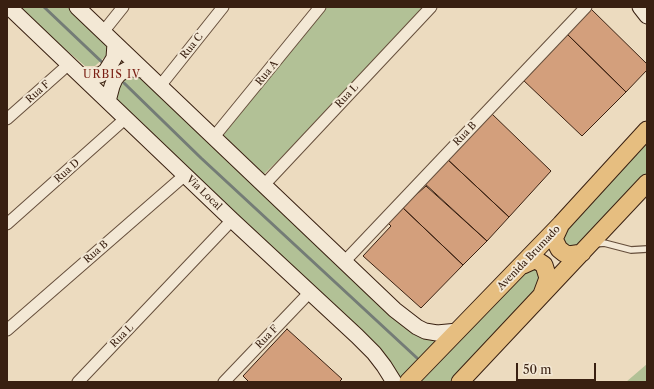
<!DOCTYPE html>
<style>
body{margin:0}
#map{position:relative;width:654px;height:389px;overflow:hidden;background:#ecdbbf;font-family:"Libre Caslon Text",serif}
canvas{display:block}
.frame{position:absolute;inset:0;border:8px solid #392011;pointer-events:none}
.scale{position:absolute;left:516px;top:363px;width:80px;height:18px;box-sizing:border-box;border:2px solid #392011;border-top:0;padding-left:5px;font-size:12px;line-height:14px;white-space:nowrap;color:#392011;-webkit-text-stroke:3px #f3e8d5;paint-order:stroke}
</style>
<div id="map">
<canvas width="654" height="389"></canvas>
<div class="frame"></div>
<div class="scale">50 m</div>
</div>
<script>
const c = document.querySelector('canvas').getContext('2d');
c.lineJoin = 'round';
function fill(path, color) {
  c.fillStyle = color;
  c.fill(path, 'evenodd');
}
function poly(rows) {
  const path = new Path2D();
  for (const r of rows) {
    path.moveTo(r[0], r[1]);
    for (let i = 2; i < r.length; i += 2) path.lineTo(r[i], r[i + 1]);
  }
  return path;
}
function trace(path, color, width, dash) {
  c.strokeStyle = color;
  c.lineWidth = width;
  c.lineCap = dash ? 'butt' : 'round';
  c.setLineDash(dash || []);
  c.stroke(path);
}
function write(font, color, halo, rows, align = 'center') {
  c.font = font + ' "Libre Caslon Text",serif';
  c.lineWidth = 4;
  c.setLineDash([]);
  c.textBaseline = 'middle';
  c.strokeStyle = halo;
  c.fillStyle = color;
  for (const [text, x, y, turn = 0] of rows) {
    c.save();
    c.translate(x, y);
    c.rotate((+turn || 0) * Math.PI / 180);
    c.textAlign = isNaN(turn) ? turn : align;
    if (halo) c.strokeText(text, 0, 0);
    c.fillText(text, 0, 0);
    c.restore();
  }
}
const green = poly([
 [18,7,70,7,106,43,108,54,95,66,85,66,45,32],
 [325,7,428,7,360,82,264,174,223,135],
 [136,73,396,313,442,334,400,382,117,103,115,94,124,76],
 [647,135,647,173,575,249,565,246,562,234],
 [534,264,544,274,536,290,452,382,415,382],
 [647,364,647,382,626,382]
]);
const stream = poly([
 [44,7,104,64],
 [124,83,201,158,417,358]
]);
const building = poly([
 [590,8,647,64,647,70,626,92,566,33,590,8],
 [566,33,626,92,582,136,522,79,566,33],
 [491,113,551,171,509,217,446,158,491,113],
 [446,158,509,217,487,241,423,182,446,158],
 [426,186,487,241,463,265,402,207,426,186],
 [402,207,463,265,421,308,363,256,391,226,387,222,402,207],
 [287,329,342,379,339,382,249,382,243,376,287,329]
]);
const lane = poly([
 [595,244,604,243,631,250,647,249]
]);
const street = poly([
 [103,32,123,7],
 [160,86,223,7],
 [7,119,69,64],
 [213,138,320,7],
 [263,186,431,7],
 [7,224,126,118],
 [344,262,586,7],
 [7,330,185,175],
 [78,382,232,220],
 [224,382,310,292]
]);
const secondary = poly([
 [9,7,232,220,357,336,374,353,384,366,394,382],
 [77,7,395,310,417,327,425,331,437,333,458,331],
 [640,7,647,16],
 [83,77,100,75,106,71,114,58,115,43],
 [108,101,112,86,115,79,119,74,126,70,133,69,143,70]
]);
const primary = poly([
 [560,226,554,239,559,249,564,253,569,255,582,253],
 [523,265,534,260,538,261,544,265,548,278,542,294],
 [408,382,561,224,647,130],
 [460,382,647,183]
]);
const streetNames = [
 ["Rua C",192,46,-51],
 ["Rua A",267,73,-51],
 ["Rua F",38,92,-42],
 ["Rua L",347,96,-47],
 ["Rua B",465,134,-46],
 ["Rua D",67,171,-42],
 ["Via Local",204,193,44],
 ["Rua B",96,252,-41],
 ["Avenida Brumado",529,258,-46],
 ["Rua L",122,336,-46],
 ["Rua F",267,337,-46]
];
const neighbourhoodNames = [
 ["URBIS IV",112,75]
];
fill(green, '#b2c196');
trace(stream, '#747c76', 3);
fill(building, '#d39f7c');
trace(building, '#392011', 1);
trace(lane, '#664f3c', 8);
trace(street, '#664f3c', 13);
trace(secondary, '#392011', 17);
trace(primary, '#392011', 19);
trace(lane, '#f3e8d5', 5.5);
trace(street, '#f3e8d5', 11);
trace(secondary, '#f3e8d5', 15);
trace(primary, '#e6be80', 17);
write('10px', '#392011', '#f3e8d5', streetNames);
c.letterSpacing = '1px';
write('11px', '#7a1f14', '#f3e8d5', neighbourhoodNames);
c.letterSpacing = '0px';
</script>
